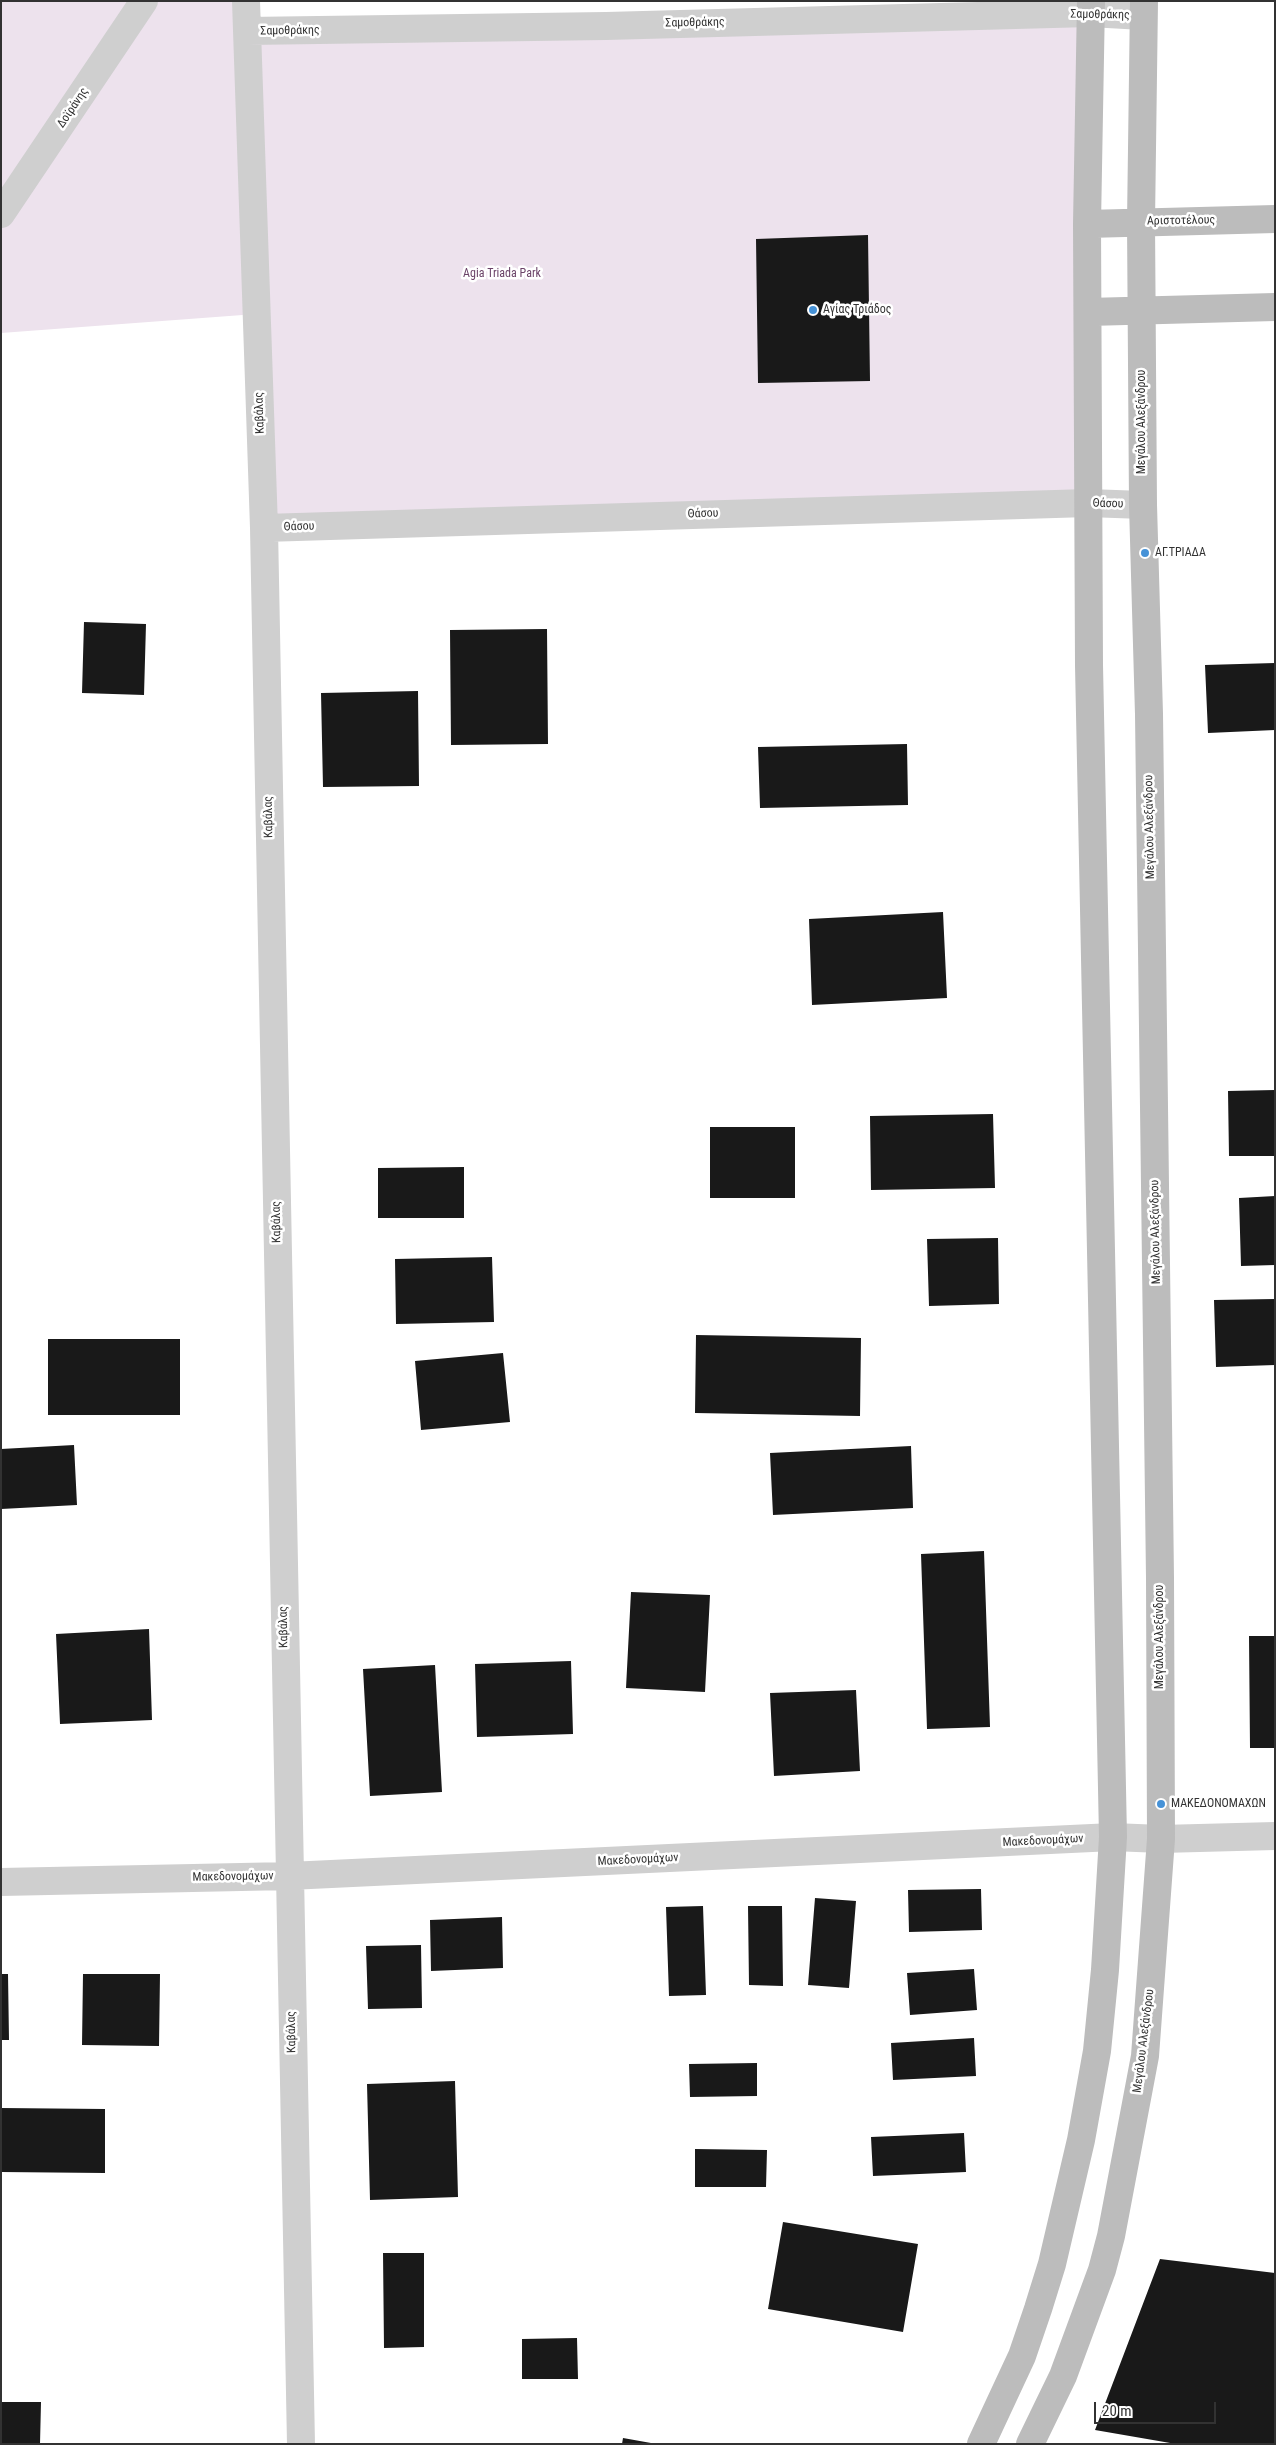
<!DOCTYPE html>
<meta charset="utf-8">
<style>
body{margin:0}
#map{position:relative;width:1276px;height:2445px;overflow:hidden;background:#fff;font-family:"Roboto Condensed",sans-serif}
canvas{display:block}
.frame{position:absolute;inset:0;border:2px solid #323232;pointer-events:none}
.scale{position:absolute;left:1094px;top:2402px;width:122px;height:22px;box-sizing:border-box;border:2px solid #323232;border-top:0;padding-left:6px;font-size:15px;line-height:18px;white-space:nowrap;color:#323232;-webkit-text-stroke:4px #fff;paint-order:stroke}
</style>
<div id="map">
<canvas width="1276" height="2445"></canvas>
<div class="frame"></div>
<div class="scale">20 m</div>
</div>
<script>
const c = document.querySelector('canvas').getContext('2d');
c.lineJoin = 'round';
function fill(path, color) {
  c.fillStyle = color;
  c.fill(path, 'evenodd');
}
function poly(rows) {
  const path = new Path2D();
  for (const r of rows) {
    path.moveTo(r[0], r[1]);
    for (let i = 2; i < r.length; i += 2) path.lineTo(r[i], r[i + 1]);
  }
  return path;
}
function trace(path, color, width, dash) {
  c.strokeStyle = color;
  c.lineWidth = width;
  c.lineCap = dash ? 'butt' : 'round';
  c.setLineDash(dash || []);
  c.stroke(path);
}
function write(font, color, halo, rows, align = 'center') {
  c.font = font + ' "Roboto Condensed",sans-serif';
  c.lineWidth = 5;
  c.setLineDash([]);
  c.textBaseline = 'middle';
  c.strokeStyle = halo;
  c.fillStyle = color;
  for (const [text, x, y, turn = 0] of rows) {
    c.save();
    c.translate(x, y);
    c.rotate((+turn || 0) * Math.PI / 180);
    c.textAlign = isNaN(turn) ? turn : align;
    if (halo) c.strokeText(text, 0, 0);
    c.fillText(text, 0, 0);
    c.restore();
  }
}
const green = poly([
 [1,1,246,1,247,31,1090,13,1088,503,264,528,256,314,1,333]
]);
const building = poly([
 [868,235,870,381,758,383,756,239],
 [84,622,146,624,144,695,82,693],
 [547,629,548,744,451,745,450,630],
 [1275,663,1275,730,1208,733,1205,665],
 [418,691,419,786,323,787,321,693],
 [907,744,908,805,760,808,758,747],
 [943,912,947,998,812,1005,809,919],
 [1275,1090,1275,1156,1229,1156,1228,1091],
 [993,1114,995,1188,871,1190,870,1116],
 [710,1127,795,1127,795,1198,710,1198],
 [464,1167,464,1218,378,1218,378,1168],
 [1275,1196,1275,1265,1241,1266,1239,1198],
 [998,1238,999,1304,929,1306,927,1239],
 [492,1257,494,1322,396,1324,395,1259],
 [1275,1299,1275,1365,1216,1367,1214,1300],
 [696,1335,861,1338,860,1416,695,1413],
 [48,1339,180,1339,180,1415,48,1415],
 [503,1353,510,1422,421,1430,415,1361],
 [74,1445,77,1505,1,1509,1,1449],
 [911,1446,913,1508,773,1515,770,1453],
 [984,1551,990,1727,927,1729,921,1554],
 [631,1592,710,1595,705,1692,626,1688],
 [149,1629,152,1720,60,1724,56,1634],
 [1249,1636,1275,1636,1275,1748,1250,1748],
 [571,1661,573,1734,477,1737,475,1664],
 [435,1665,442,1792,370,1796,363,1669],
 [856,1690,860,1771,774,1776,770,1693],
 [981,1889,982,1930,909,1932,908,1890],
 [815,1898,856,1901,849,1988,808,1985],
 [703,1906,706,1995,669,1996,666,1907],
 [748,1906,782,1906,783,1986,749,1985],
 [502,1917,503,1968,431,1971,430,1920],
 [421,1945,422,2008,368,2009,366,1946],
 [974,1969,977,2010,910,2015,907,1973],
 [1,1974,8,1974,9,2040,1,2040],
 [83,1974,160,1974,159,2046,82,2045],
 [974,2038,976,2076,893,2080,891,2043],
 [757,2063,757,2096,690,2097,689,2064],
 [455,2081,458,2197,370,2200,367,2084],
 [1,2108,105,2109,105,2173,1,2172],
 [964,2133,966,2172,873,2176,871,2137],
 [695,2149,767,2150,766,2187,695,2187],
 [783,2222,918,2244,903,2332,768,2309],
 [383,2253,424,2253,424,2347,384,2348],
 [1160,2259,1275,2273,1275,2444,1176,2444,1095,2430],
 [577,2338,578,2379,522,2379,522,2339],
 [1,2402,41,2402,40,2444,1,2444],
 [623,2438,651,2443,651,2444,622,2444]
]);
const street = poly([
 [246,1,264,528,301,2444],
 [247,31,606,26,1090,13,1143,16],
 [1,214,144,1],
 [264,528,1088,503,1143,505],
 [1,1882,289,1876,1113,1837,1161,1839,1275,1836]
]);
const secondary = poly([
 [1087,224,1275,219],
 [1088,312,1275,307],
 [981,2444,1022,2356,1038,2309,1052,2264,1081,2140,1097,2051,1105,1970,1113,1837,1089,665,1087,224,1091,1],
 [1030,2444,1063,2376,1102,2270,1111,2236,1145,2056,1161,1839,1160,1578,1149,714,1143,505,1141,222,1144,1]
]);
const markers = [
 [813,310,5,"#4692d7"],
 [1145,553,5,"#4692d7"],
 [1161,1804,5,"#4692d7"]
];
const streetNames = [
 ["Σαμοθράκης",1100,15,1],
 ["Σαμοθράκης",695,23,-1],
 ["Σαμοθράκης",290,31,-1],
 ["Δοϊράνης",73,108,-56],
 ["Αριστοτέλους",1181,221,-1],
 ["Καβάλας",260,413,-92],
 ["Μεγάλου Αλεξάνδρου",1142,422,-90],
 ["Θάσου",1108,504,2],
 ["Θάσου",703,514,-2],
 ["Θάσου",299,527,-2],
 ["Καβάλας",269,817,-91],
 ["Μεγάλου Αλεξάνδρου",1150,827,-91],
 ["Καβάλας",277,1222,-91],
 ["Μεγάλου Αλεξάνδρου",1156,1232,-91],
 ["Καβάλας",284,1627,-91],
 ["Μεγάλου Αλεξάνδρου",1160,1637,-90],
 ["Μακεδονομάχων",1043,1841,-3],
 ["Μακεδονομάχων",638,1860,-3],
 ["Μακεδονομάχων",233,1877,-1],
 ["Καβάλας",292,2032,-91],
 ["Μεγάλου Αλεξάνδρου",1144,2041,-83]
];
const parkNames = [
 ["Agia Triada Park",502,274]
];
const poiNames = [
 ["Αγίας Τριάδος",823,310],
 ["ΑΓ.ΤΡΙΑΔΑ",1155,553],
 ["ΜΑΚΕΔΟΝΟΜΑΧΩΝ",1171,1804]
];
fill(green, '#ede2ed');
fill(building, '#191919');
trace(street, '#cfcfcf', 28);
trace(secondary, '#bcbcbc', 28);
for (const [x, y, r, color] of markers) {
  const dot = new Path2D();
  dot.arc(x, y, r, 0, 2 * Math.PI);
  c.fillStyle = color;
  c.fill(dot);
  trace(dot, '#fff', 2);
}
write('12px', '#323232', '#fff', streetNames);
write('12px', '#6b4368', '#fff', parkNames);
write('12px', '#323232', '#fff', poiNames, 'left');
</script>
